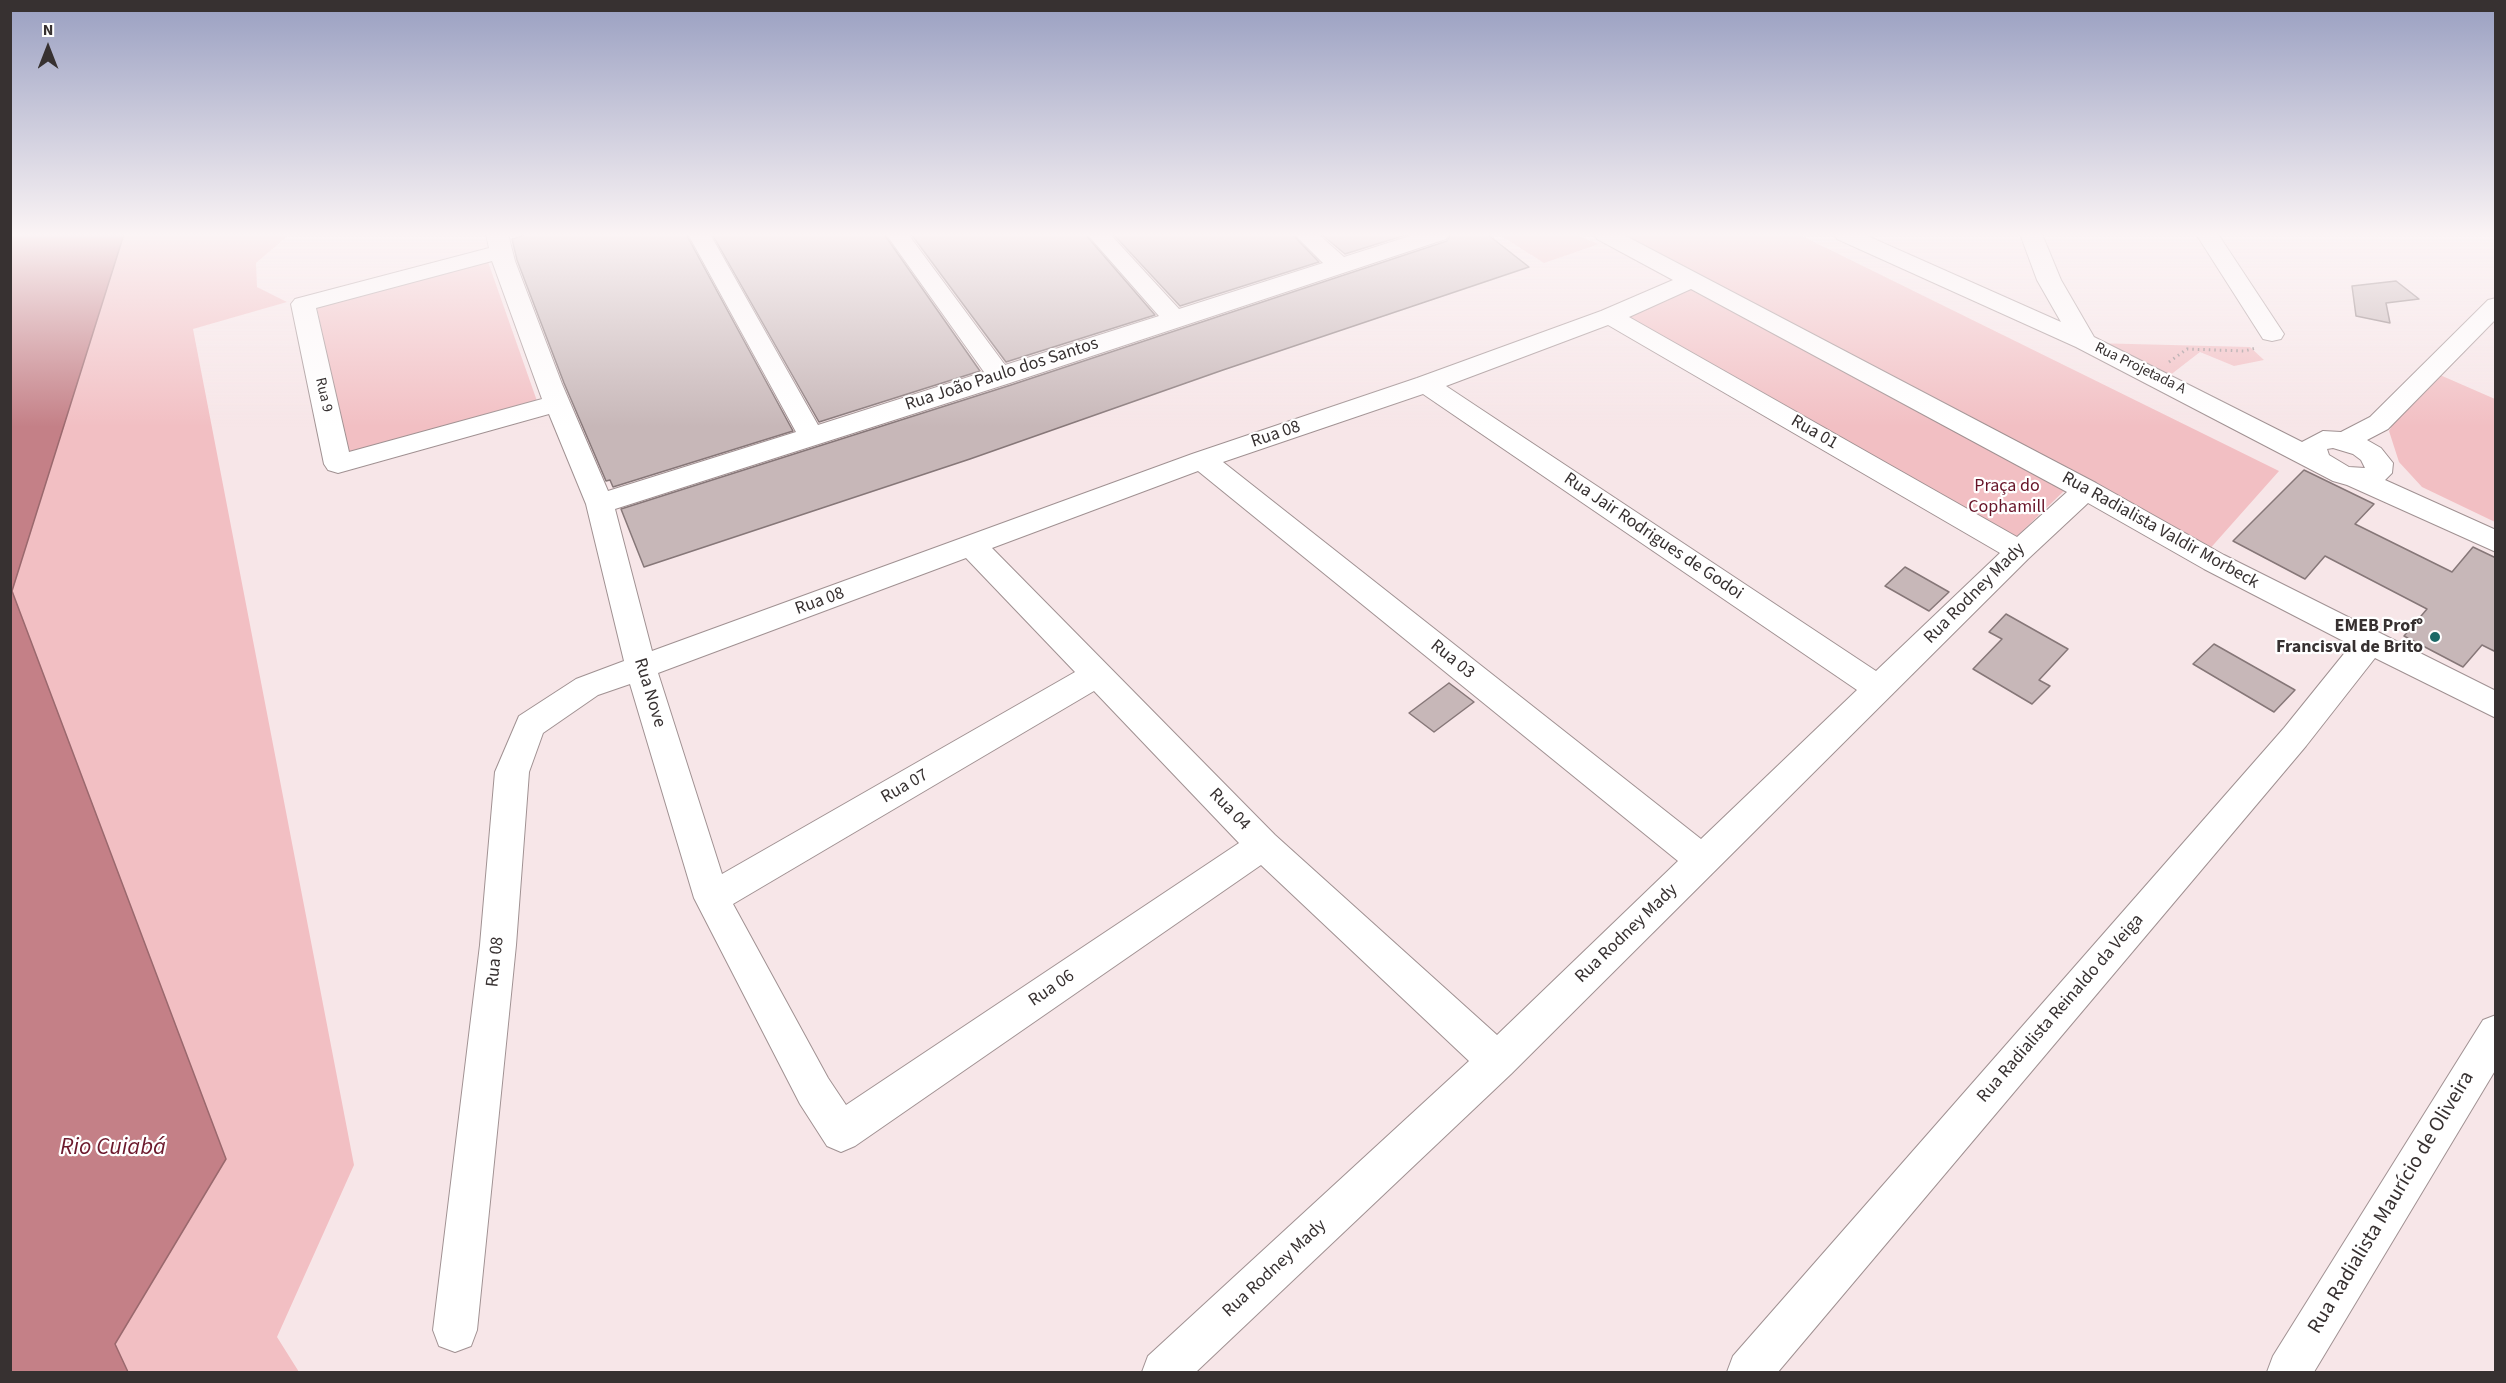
<!DOCTYPE html>
<meta charset="utf-8">
<style>
body{margin:0}
#map{position:relative;width:2506px;height:1383px;overflow:hidden;background:#f7e6e8;font-family:"Source Sans 3",sans-serif}
canvas{display:block}
.frame{position:absolute;inset:0;border:12px solid #373131;pointer-events:none}
.north{position:absolute;left:18px;top:18px;width:60px;height:60px;-webkit-text-stroke:4px #fff;paint-order:stroke;rotate:0deg;font-size:16px;font-weight:700;line-height:24px;text-align:center;color:#373131}
.north::after{content:'';display:block;margin:auto;width:21px;height:27px;background:#373131;clip-path:polygon(50% 0,100% 100%,50% 72%,0 100%)}
</style>
<div id="map">
<canvas width="2506" height="1383"></canvas>
<div class="frame"></div>
<div class="north">N</div>
</div>
<script>
const c = document.querySelector('canvas').getContext('2d');
c.lineJoin = 'round';
function fill(path, color) {
  c.fillStyle = color;
  c.fill(path, 'evenodd');
}
function poly(rows) {
  const path = new Path2D();
  for (const r of rows) {
    path.moveTo(r[0], r[1]);
    for (let i = 2; i < r.length; i += 2) path.lineTo(r[i], r[i + 1]);
  }
  return path;
}
function trace(path, color, width, dash) {
  c.strokeStyle = color;
  c.lineWidth = width;
  c.lineCap = dash ? 'butt' : 'round';
  c.setLineDash(dash || []);
  c.stroke(path);
}
function write(font, color, halo, rows, align = 'center') {
  c.font = font + ' "Source Sans 3",sans-serif';
  c.lineWidth = 4.5;
  c.setLineDash([]);
  c.textBaseline = 'middle';
  c.strokeStyle = halo;
  c.fillStyle = color;
  for (const [text, x, y, turn = 0] of rows) {
    c.save();
    c.translate(x, y);
    c.rotate((+turn || 0) * Math.PI / 180);
    c.textAlign = isNaN(turn) ? turn : align;
    if (halo) c.strokeText(text, 0, 0);
    c.fillText(text, 0, 0);
    c.restore();
  }
}
const green = poly([
 [124,234,290,234,256,263,257,287,287,302,193,329,354,1165,277,1337,299,1372,128,1372,114,1344,226,1159,12,591],
 [1498,234,1573,234,1599,244,1544,263],
 [1615,234,1798,234,2279,471,2207,552,1638,249],
 [487,259,537,401,347,456,316,303],
 [1688,288,2066,489,2013,540,1619,316],
 [2092,343,2250,347,2264,360,2234,366,2200,352,2169,376],
 [2440,375,2495,399,2495,522,2422,487,2399,462,2389,431,2398,415]
]);
const water = poly([
 [10,234,124,234,12,591,226,1159,115,1344,128,1372,11,1372,10,234]
]);
const building = poly([
 [530,234,686,234,793,431,613,487,610,480,606,481,564,383,517,260,512,239,530,234],
 [712,234,884,234,980,371,819,422,712,234],
 [911,234,1085,234,1155,315,1006,362,911,234],
 [1113,234,1292,234,1319,262,1180,306,1113,234],
 [1321,234,1409,234,1345,254,1321,234],
 [1451,234,1487,234,1529,267,1223,370,970,459,644,567,621,509,1011,385,1447,241,1451,234],
 [2396,281,2419,299,2386,303,2390,323,2356,316,2352,286,2396,281],
 [2304,470,2374,504,2355,524,2452,572,2473,547,2496,558,2496,652,2482,645,2463,667,2404,636,2427,609,2325,556,2305,579,2233,541,2304,470],
 [1905,567,1949,592,1929,611,1885,586,1905,567],
 [2006,614,2068,649,2039,680,2050,686,2032,704,1973,669,2002,639,1989,632,2006,614],
 [2214,644,2295,690,2274,712,2193,664,2214,644],
 [1449,683,1474,702,1434,732,1409,713,1449,683]
]);
const path = poly([
 [2169,362,2187,349,2244,351,2256,348]
]);
const minor = poly([
 [486,234,508,234,515,261,562,384,608,491,796,432,688,234,710,234,818,425,984,372,886,234,908,234,1005,365,1159,316,1087,234,1110,234,1179,309,1323,263,1294,234,1318,234,1344,257,1416,234,1449,234,1446,239,1010,383,615,509,652,651,1192,454,1417,378,1601,311,1673,280,1597,239,1594,234,1622,234,2096,483,2224,555,2496,691,2496,718,2375,658,2306,746,1778,1372,1727,1372,1733,1356,2284,728,2351,645,2204,569,2088,503,2029,558,1511,1074,1196,1372,1142,1372,1148,1356,1469,1061,1261,865,855,1146,841,1152,827,1146,800,1104,694,898,630,684,598,695,543,733,529,772,516,945,477,1330,471,1346,455,1352,439,1346,433,1330,480,945,495,772,519,716,576,679,624,661,586,504,549,414,338,473,328,470,324,464,291,304,295,299,489,248,486,234],
 [492,261,542,399,349,452,316,308,492,261],
 [1691,289,2067,492,2017,537,1629,317,1691,289],
 [1608,325,2000,553,1876,671,1446,386,1608,325],
 [1423,394,1857,690,1701,839,1223,462,1423,394],
 [1198,471,1678,861,1497,1035,1275,835,992,548,1198,471],
 [966,558,1075,672,722,874,658,673,966,558],
 [1094,691,1239,843,846,1105,828,1078,733,904,1094,691],
 [1834,234,1863,234,2061,322,2037,280,2020,234,2042,234,2061,280,2094,337,2302,442,2323,431,2341,432,2370,417,2488,300,2496,298,2496,319,2388,429,2367,440,2381,448,2393,463,2392,473,2385,480,2496,530,2496,552,2347,485,2333,481,2076,347,1837,239,1834,234],
 [2333,448,2353,454,2361,460,2365,468,2349,467,2329,455,2327,449,2333,448],
 [2196,234,2218,234,2284,334,2281,339,2272,341,2263,339,2196,234],
 [2496,1015,2496,1069,2314,1372,2267,1372,2273,1356,2483,1020,2496,1015]
]);
const markers = [
 [2435,637,6,"#1b6866"]
];
const farStreetnames = [
 ["Rua Projetada A",2140,369,26],
 ["Rua 9",323,395,77]
];
const streetNames = [
 ["Rua João Paulo dos Santos",1002,375,-18],
 ["Rua 01",1814,433,30],
 ["Rua 08",1276,435,-19],
 ["Rua Radialista Valdir Morbeck",2160,531,29],
 ["Rua Jair Rodrigues de Godoi",1653,537,34],
 ["Rua Rodney Mady",1975,594,-45],
 ["Rua 08",820,602,-20],
 ["Rua 03",1452,660,39],
 ["Rua Nove",649,693,73],
 ["Rua 07",905,787,-30],
 ["Rua 04",1229,810,46],
 ["Rua Rodney Mady",1627,934,-44],
 ["Rua 08",496,962,-84],
 ["Rua 06",1052,989,-34],
 ["Rua Radialista Reinaldo da Veiga",2061,1009,-49],
 ["Rua Rodney Mady",1275,1269,-43]
];
const parkNames = [
 ["Praça do",2007,487],
 ["Cophamill",2007,508]
];
const poiNames = [
 ["EMEB Profº",2423,627],
 ["Francisval de Brito",2423,648]
];
const nearStreetnames = [
 ["Rua Radialista Maurício de Oliveira",2392,1203,-59]
];
const nearWaternames = [
 ["Rio Cuiabá",113,1149]
];
fill(green, '#f2bfc3');
fill(water, '#c48087');
trace(water, '#9a686d', 1.5);
fill(building, '#c7b7b8');
trace(building, '#867778', 1.5);
trace(minor, '#a09192', 2);
trace(path, '#9c9092', 3, [1.5, 4]);
fill(minor, '#fff');
const sky = c.createLinearGradient(0, 0, 0, 427);
sky.addColorStop(0, '#999fc1');
sky.addColorStop(0.55, '#fbf4f5');
sky.addColorStop(1, '#fbf4f500');
c.fillStyle = sky;
c.fillRect(0, 0, 2506, 427);
for (const [x, y, r, color] of markers) {
  const dot = new Path2D();
  dot.arc(x, y, r, 0, 2 * Math.PI);
  c.fillStyle = color;
  c.fill(dot);
  trace(dot, '#fff', 2);
}
write('15px', '#373131', '#fff', farStreetnames);
write('18px', '#373131', '#fff', streetNames);
write('18px', '#671428', '#fff', parkNames);
write('bold 18px', '#373131', '#fff', poiNames, 'right');
write('21px', '#373131', '#fff', nearStreetnames);
write('italic 24px', '#6c192c', '#fff', nearWaternames);
</script>
